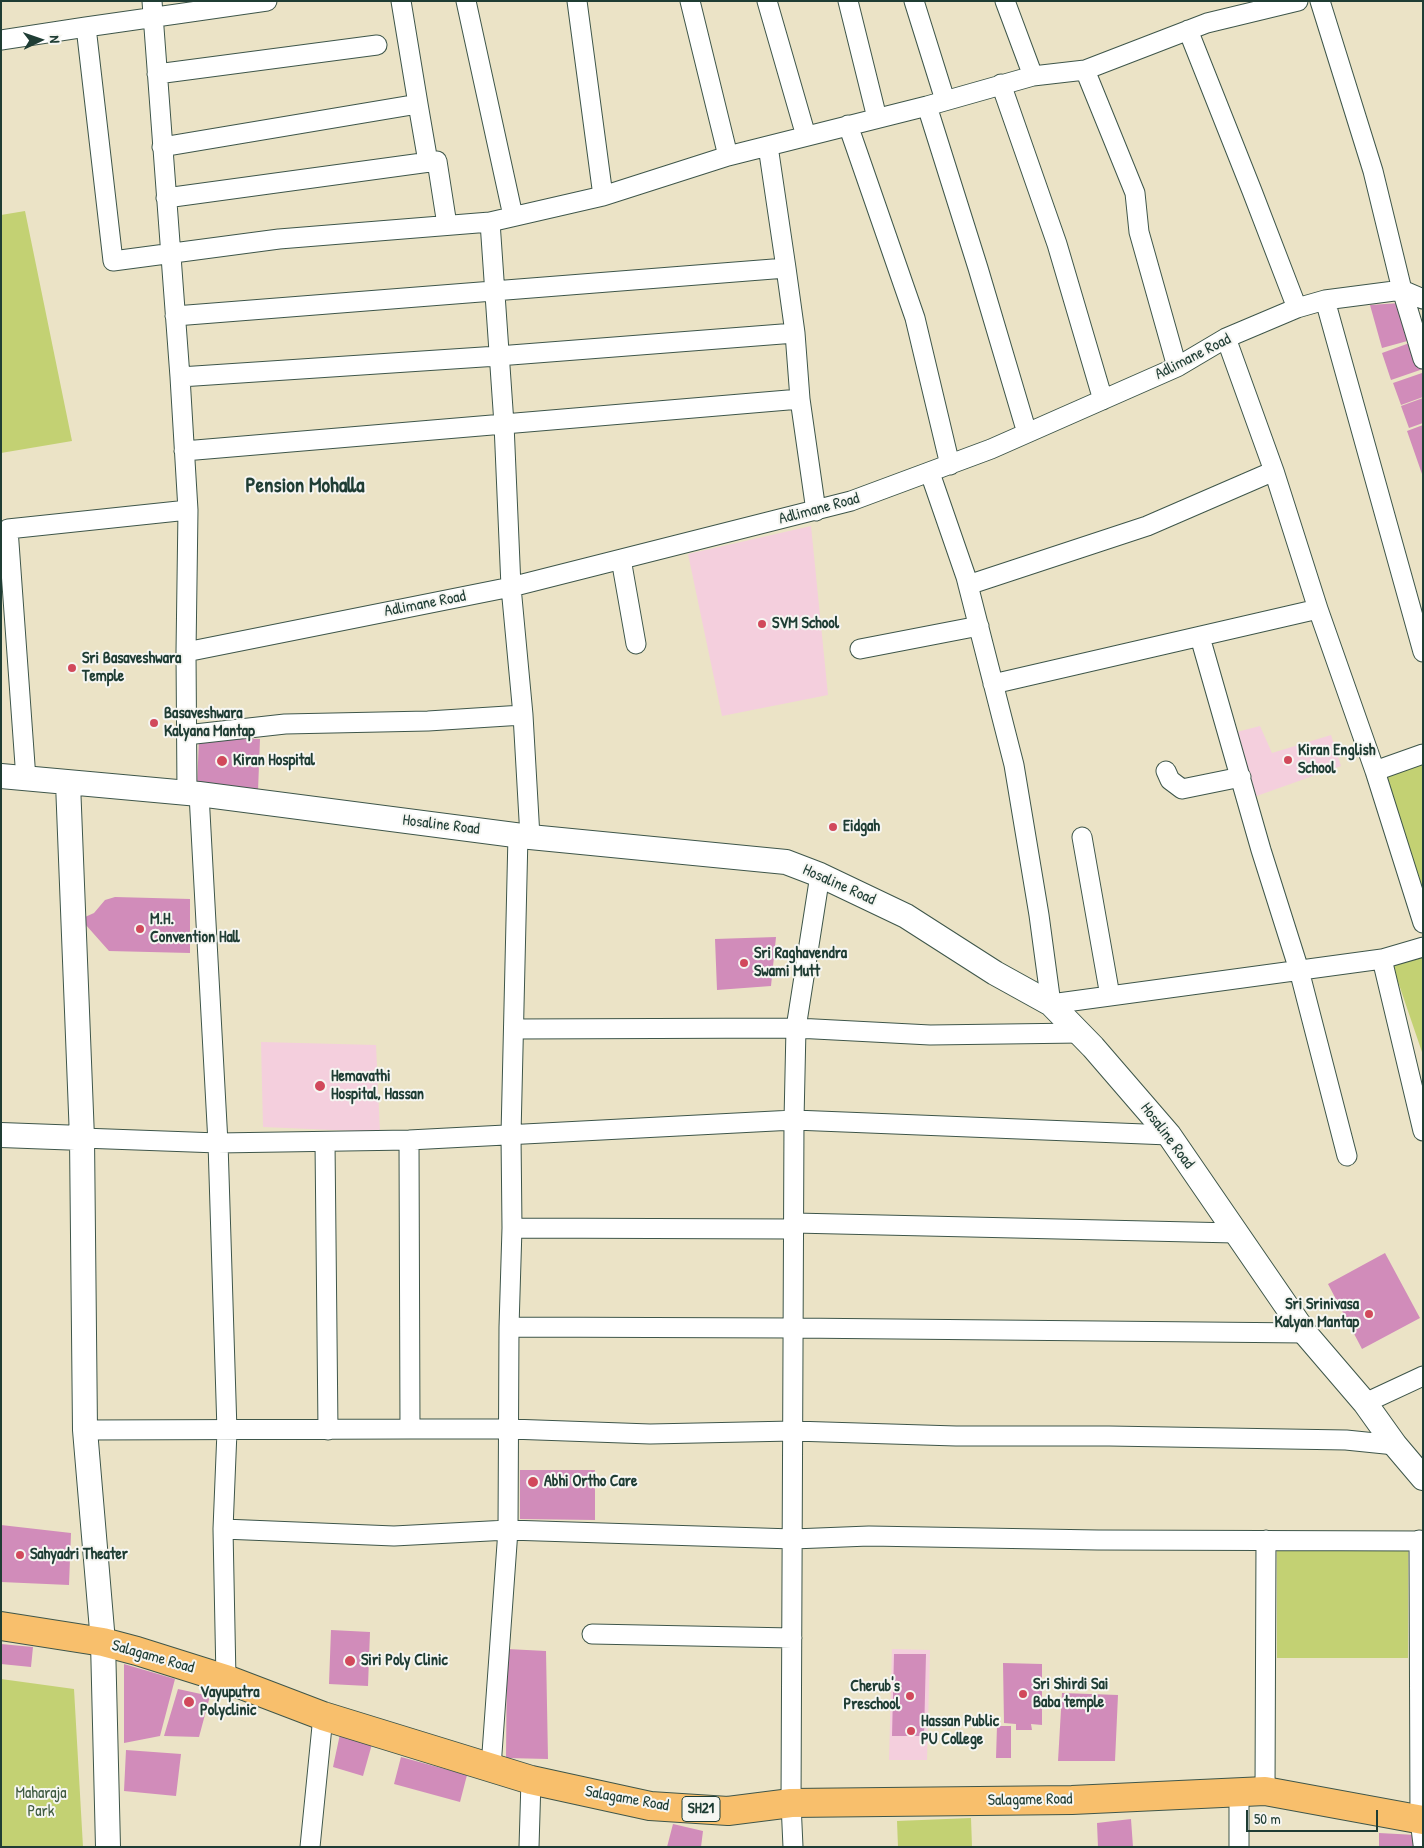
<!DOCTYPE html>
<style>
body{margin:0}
#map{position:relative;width:1424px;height:1848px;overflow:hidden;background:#ebe3c6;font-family:"Patrick Hand",sans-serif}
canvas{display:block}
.frame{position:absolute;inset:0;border:2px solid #1f3d34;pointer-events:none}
.north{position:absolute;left:15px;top:15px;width:50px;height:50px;-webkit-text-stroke:4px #f6f6f2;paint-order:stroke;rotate:87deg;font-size:14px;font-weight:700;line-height:20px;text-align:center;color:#1f3d34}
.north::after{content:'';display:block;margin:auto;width:18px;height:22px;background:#1f3d34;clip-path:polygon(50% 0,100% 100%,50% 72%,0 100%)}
.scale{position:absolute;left:1246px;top:1810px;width:132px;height:22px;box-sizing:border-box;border:2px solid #1f3d34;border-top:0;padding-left:6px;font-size:15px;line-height:18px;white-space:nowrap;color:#1f3d34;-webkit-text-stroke:4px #f6f6f2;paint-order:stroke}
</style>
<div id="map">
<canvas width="1424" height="1848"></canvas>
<div class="frame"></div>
<div class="north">N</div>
<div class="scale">50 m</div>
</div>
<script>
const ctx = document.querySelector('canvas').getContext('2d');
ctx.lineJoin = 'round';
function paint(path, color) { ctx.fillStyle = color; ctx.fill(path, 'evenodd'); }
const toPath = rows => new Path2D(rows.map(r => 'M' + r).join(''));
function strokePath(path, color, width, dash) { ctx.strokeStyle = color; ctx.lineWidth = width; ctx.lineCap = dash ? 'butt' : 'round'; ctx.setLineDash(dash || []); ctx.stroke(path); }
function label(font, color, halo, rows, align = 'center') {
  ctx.font = font + ' "Patrick Hand",sans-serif'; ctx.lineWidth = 4; ctx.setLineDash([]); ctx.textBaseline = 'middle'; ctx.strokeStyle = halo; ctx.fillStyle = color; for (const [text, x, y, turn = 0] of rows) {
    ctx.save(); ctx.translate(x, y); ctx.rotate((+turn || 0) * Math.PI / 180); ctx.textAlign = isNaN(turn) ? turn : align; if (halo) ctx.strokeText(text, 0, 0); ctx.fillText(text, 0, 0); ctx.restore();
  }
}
paint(toPath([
 [811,526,828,695,722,716,688,554],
 [1260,726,1272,753,1331,735,1341,766,1251,798,1229,734],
 [261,1042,376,1045,380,1132,263,1127],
 [892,1649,930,1650,927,1760,889,1760]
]), '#f4cfdd');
paint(toPath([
 [25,211,72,441,1,453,1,215],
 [1423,756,1423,898,1383,776],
 [1423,944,1423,1055,1392,964],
 [1277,1551,1408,1551,1408,1658,1277,1658],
 [1,1679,74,1689,83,1847,1,1847],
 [971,1818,972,1847,898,1847,897,1821]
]), '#c3d173');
paint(toPath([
 [1400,303,1411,340,1382,348,1370,305],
 [1415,341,1423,369,1391,380,1382,353],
 [1422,373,1423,397,1401,405,1393,383],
 [1423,398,1423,423,1409,428,1401,406],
 [1423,425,1423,474,1422,474,1407,431],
 [199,737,260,739,258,791,197,788],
 [115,897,190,899,190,953,109,951,85,924,85,917,94,913,105,900],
 [776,937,771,986,717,990,715,939],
 [1385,1253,1420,1318,1362,1349,1328,1284],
 [520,1470,595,1470,595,1520,520,1519],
 [1,1525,71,1533,69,1585,1,1582],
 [331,1630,370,1632,368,1686,329,1684],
 [1,1644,33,1647,31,1667,1,1664],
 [507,1649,546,1651,548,1759,506,1758],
 [894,1654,926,1654,924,1736,892,1736],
 [1003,1663,1042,1664,1042,1725,1031,1724,1032,1730,1016,1730,1016,1724,1004,1723],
 [124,1664,175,1679,160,1736,124,1743],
 [178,1689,210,1696,199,1737,164,1736],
 [1062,1693,1118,1695,1115,1761,1058,1761],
 [997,1726,1011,1726,1011,1758,996,1758],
 [340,1734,372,1744,363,1776,333,1767],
 [126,1750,181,1754,176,1796,124,1791],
 [401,1757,467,1775,460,1802,394,1784],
 [1131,1819,1133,1847,1098,1847,1097,1823],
 [673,1824,703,1831,701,1847,667,1847],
 [1379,1833,1416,1835,1415,1847,1379,1847]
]), '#d18cba');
const minor = toPath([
 [152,1,180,377,188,510,186,652,187,794],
 [401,1,418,104],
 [466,1,513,216],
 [577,1,603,196],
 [690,1,728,156],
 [767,1,806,136],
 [848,1,877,118],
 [914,1,945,100],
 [1005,1,1033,76],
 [1320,1,1373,171,1402,290,1423,359],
 [86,27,267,1],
 [1188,30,1252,191,1297,308],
 [1,40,86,27,113,261,279,239,490,222,603,196,728,156,927,106,1033,76,1085,70,1207,23,1298,1],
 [1085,70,1135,193,1139,232,1177,367],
 [157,74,377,45],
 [1001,84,1057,244,1103,400],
 [927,106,978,268,1027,433],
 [848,125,915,318,950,465],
 [768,146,786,268,795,333,800,399,816,511],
 [162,147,418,104,428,162],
 [166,198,437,161,447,225],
 [1325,300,1423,652],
 [175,316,786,268],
 [180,377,498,356,795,333],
 [184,451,800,399],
 [930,473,966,577,1014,765,1039,915,1051,1004,1382,959],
 [621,559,636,644],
 [968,585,1147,526,1274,471],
 [1318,609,1375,771],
 [1200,637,1261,850,1299,970,1347,1156],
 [860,649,979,626],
 [186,652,511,587,851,501,991,449,1177,367,1226,338,1297,308,1325,300,1402,290,1423,299],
 [993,684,1318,609,1274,471,1226,338],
 [523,715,530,837],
 [186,735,285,724,428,721,523,715,511,587,504,424,490,222],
 [1423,754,1375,771,1423,923],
 [1166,771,1170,780,1182,789,1241,777],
 [26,779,8,529,188,510],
 [199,794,218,1143,227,1431,223,1529,226,1679],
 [1082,837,1110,996],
 [1423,947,1382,959,1423,1131],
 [515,1029,796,1028,930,1035,1080,1033],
 [82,1138,218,1143,409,1140,794,1120,1169,1135],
 [325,1142,328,1430],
 [794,1223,1235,1233],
 [512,1228,794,1229],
 [509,1327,794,1328,1305,1333],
 [1365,1403,1423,1376],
 [410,1429,510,1429,650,1434,793,1431,956,1436,1109,1436,1346,1440,1395,1445],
 [85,1430,410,1429,409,1140],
 [223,1529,394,1536,508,1530,793,1539,869,1536,1098,1540,1423,1541],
 [1419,1540,1420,1820,1423,1844],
 [592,1634,792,1638],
 [491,1767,508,1530,509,1327,512,1228,511,1135,518,835],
 [1265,1791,1266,1540],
 [1239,1793,1239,1847],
 [310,1847,323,1716],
 [529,1847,531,1780],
 [793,1847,791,1803,794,1120,796,1028,820,875]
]);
const tertiary = toPath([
 [1,776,199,794,530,837,786,862,820,875,906,916,995,973,1051,1004,1093,1047,1169,1135,1305,1333,1365,1403,1395,1445,1423,1478],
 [68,783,82,1138,85,1430,103,1642,108,1847],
 [1,1135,82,1138]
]);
const primary = toPath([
 [1,1626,103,1642,137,1651,226,1679,323,1716,531,1780,650,1806,728,1811,791,1803,1072,1800,1265,1791,1423,1820]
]);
strokePath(minor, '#3e564a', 21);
strokePath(tertiary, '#3e564a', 26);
strokePath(primary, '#3e564a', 30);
strokePath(minor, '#fff', 19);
strokePath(tertiary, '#fff', 24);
strokePath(primary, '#f8bf6c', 28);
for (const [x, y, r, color] of [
 [762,624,5,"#d1495b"],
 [72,668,5,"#d1495b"],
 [154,723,5,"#d1495b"],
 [1288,760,5,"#d1495b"],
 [222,761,6,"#d1495b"],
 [833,827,5,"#d1495b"],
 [140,929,5,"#d1495b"],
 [744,963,5,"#d1495b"],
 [320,1086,6,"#d1495b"],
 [1369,1314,5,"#d1495b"],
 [533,1482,6,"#d1495b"],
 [20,1555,5,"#d1495b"],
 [350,1661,6,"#d1495b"],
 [1023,1694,5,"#d1495b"],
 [910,1696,5,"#d1495b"],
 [189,1702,6,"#d1495b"],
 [911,1731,5,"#d1495b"]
]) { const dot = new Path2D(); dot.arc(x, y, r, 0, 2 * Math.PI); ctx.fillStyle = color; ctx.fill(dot); strokePath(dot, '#f6f6f2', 2); }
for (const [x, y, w] of [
 [701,1809,38]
]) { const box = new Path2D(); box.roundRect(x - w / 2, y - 12.5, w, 25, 4); ctx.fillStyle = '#f6f6f2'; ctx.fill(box); strokePath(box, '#1f3d34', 1); }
label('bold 15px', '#1f3d34', null, [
 ["SH21",701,1809]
]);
label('16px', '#1f3d34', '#f6f6f2', [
 ["Adlimane Road",1193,357,-27],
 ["Adlimane Road",819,509,-15],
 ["Adlimane Road",425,604,-11],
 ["Hosaline Road",441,825,7],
 ["Hosaline Road",839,885,24],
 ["Hosaline Road",1167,1136,53],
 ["Salagame Road",153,1657,16],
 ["Salagame Road",627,1799,10],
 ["Salagame Road",1030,1800,-1]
]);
label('bold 16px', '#1f3d34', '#f6f6f2', [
 ["SVM School",772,624],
 ["Sri Basaveshwara",82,659],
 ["Temple",82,677],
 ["Basaveshwara",164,714],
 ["Kalyana Mantap",164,732],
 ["Kiran English",1298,751],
 ["School",1298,769],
 ["Kiran Hospital",233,761],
 ["Eidgah",843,827],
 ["M.H.",150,920],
 ["Convention Hall",150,938],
 ["Sri Raghavendra",754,954],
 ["Swami Mutt",754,972],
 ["Hemavathi",331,1077],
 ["Hospital, Hassan",331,1095],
 ["Sri Srinivasa",1359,1305,"right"],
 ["Kalyan Mantap",1359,1323,"right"],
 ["Abhi Ortho Care",544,1482],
 ["Sahyadri Theater",30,1555],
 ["Siri Poly Clinic",361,1661],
 ["Sri Shirdi Sai",1033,1685],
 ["Baba temple",1033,1703],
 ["Cherub's",900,1687,"right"],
 ["Preschool",900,1705,"right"],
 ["Vayuputra",200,1693],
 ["Polyclinic",200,1711],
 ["Hassan Public",921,1722],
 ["PU College",921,1740]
], 'left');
label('16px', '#405b41', '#f6f6f2', [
 ["Maharaja",41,1794],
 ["Park",41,1812]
]);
label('bold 21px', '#1f3d34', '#f6f6f2', [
 ["Pension Mohalla",305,486]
]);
</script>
